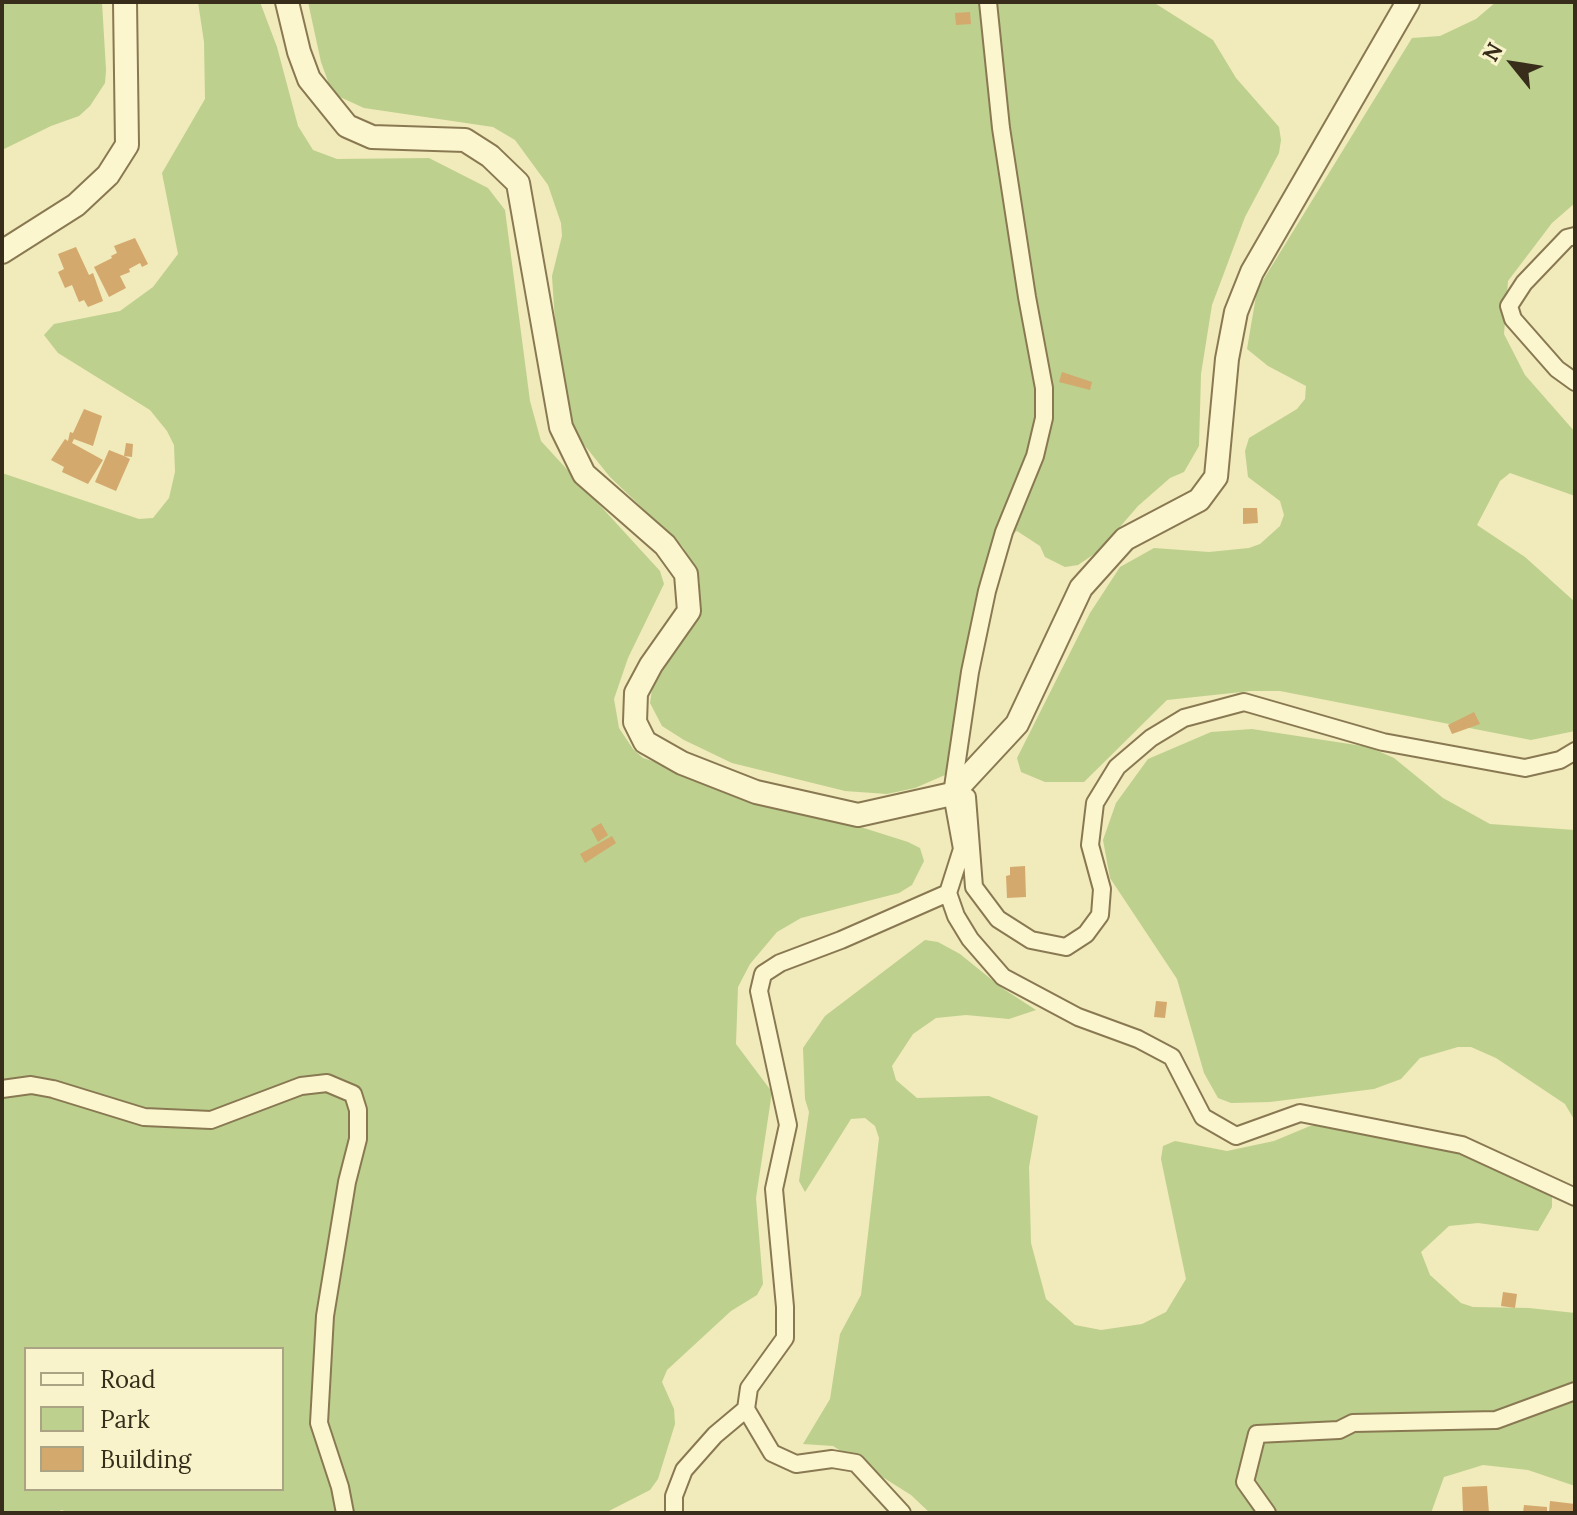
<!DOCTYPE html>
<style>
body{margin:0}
#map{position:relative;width:1577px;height:1515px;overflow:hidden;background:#f1eaba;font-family:Lora,serif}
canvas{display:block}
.frame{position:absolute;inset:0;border:4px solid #372d1a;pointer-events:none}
.legend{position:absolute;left:24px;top:1347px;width:260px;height:144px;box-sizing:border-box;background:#f8f3ca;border:2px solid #aba484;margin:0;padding:10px 14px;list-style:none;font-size:24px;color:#372d1a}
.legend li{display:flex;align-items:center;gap:16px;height:40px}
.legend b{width:40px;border:2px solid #aba484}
.north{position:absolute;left:1473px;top:24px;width:80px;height:80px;-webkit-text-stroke:6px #f8f3ca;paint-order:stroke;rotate:300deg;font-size:22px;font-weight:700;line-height:32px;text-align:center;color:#372d1a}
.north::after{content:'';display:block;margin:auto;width:28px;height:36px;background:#372d1a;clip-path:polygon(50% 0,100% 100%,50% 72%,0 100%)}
</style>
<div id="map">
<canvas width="1577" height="1515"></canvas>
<div class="frame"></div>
<ul class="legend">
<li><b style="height:10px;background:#fcf6ce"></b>Road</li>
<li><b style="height:22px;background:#bdd08e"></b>Park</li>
<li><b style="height:22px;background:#d3a96d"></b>Building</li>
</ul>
<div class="north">N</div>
</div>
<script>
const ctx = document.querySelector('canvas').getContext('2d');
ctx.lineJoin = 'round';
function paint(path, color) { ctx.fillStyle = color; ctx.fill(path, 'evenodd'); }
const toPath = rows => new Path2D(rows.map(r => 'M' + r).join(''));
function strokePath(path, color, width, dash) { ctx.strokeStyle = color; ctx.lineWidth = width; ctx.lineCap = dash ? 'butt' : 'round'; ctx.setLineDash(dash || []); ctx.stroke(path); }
paint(toPath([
 [2,2,102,2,106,70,105,83,90,106,79,116,51,126,2,150],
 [198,2,260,2,277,47,298,126,313,150,337,159,429,158,488,188,505,210,530,401,541,441,660,571,664,584,628,658,614,699,619,728,633,749,643,758,908,842,920,848,924,861,912,885,899,893,801,918,777,932,750,964,738,987,736,1044,772,1092,756,1198,763,1284,757,1295,731,1311,667,1370,662,1382,674,1409,675,1424,658,1479,650,1490,605,1513,68,1513,62,1510,54,1513,2,1513,2,473,139,519,153,518,169,498,175,472,174,445,167,431,150,410,58,353,44,335,54,324,120,311,153,287,178,254,162,173,205,99,204,42],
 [26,1349,282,1349,282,1489,26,1489],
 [308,2,1153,2,1213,40,1236,78,1279,127,1281,140,1279,153,1245,217,1212,305,1201,374,1199,446,1184,472,1170,478,1138,506,1100,550,1078,565,1065,567,1045,557,1040,546,1017,531,1004,539,952,772,915,788,887,794,845,791,732,763,684,740,662,726,650,703,654,675,688,620,699,597,700,583,696,570,683,547,610,477,581,441,568,417,557,352,552,276,562,236,561,223,548,185,515,140,493,127,364,108,340,97,330,87,321,62],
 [1496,2,1575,2,1575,203,1552,223,1508,281,1504,334,1525,375,1575,432,1575,496,1510,473,1500,481,1477,525,1525,557,1575,602,1575,731,1531,740,1280,691,1251,691,1167,700,1084,782,1045,782,1021,772,1017,758,1090,613,1120,567,1154,548,1209,552,1249,548,1260,544,1280,526,1284,515,1280,501,1248,477,1245,451,1249,438,1297,409,1305,399,1306,386,1268,366,1247,349,1257,290,1412,38,1440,36,1476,19],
 [1252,729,1369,747,1394,758,1443,798,1490,824,1575,830,1575,1121,1565,1104,1496,1058,1471,1047,1458,1047,1420,1058,1401,1079,1374,1089,1270,1102,1231,1103,1218,1098,1204,1073,1177,979,1110,878,1103,840,1116,803,1148,759,1211,732],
 [925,940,938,942,960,954,1002,988,1036,1010,1009,1019,966,1015,936,1018,913,1034,892,1066,896,1080,917,1098,989,1096,1038,1116,1029,1167,1031,1243,1046,1299,1075,1325,1101,1330,1142,1324,1166,1312,1186,1279,1161,1159,1163,1146,1175,1141,1227,1151,1274,1141,1310,1126,1337,1122,1445,1143,1552,1194,1552,1207,1538,1231,1478,1223,1449,1226,1421,1252,1430,1275,1461,1303,1473,1307,1529,1308,1575,1313,1575,1486,1528,1470,1483,1465,1444,1477,1431,1513,930,1513,911,1495,833,1446,803,1444,830,1399,840,1334,861,1295,879,1138,875,1126,865,1118,851,1119,805,1192,799,1181,809,1112,805,1099,803,1048,825,1016]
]), '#bdd08e');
paint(toPath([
 [970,12,971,24,956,25,955,13],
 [135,238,148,264,142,267,140,263,129,269,130,272,120,276,126,288,109,297,94,267,112,258,111,256,117,253,114,246],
 [76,247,89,275,93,273,103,301,88,307,84,300,79,302,72,285,65,288,58,272,64,269,58,254],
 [1062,372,1092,382,1090,390,1059,382],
 [84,409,102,416,93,446,74,439,72,443,103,460,88,484,62,472,64,467,51,460,65,439,68,441,70,432,73,433],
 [126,443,133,444,132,457,124,456,130,459,116,491,95,482,109,450,124,456],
 [1243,508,1257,508,1258,523,1243,524],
 [1474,712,1480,724,1452,734,1448,725],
 [601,823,608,835,598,842,591,829],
 [612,836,616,843,585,863,580,854],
 [1025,866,1026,897,1007,898,1006,876,1010,875,1010,867],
 [1156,1001,1167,1002,1165,1018,1154,1017],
 [1503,1292,1517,1294,1515,1308,1501,1306],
 [1487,1486,1489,1513,1463,1513,1462,1487],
 [1550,1501,1575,1504,1575,1513,1549,1513],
 [1524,1505,1547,1507,1547,1513,1523,1513]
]), '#d3a96d');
const minor = toPath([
 [988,2,1001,128,1027,297,1044,388,1044,418,1035,456,1004,532,987,591,970,672,952,794,962,849,948,893,956,916,970,939,1003,977,1078,1017,1138,1039,1172,1057,1203,1117,1236,1136,1300,1113,1462,1145,1575,1197],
 [1575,236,1567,238,1524,283,1509,306,1513,319,1557,369,1575,382],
 [952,794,967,797,974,887,998,919,1031,940,1066,947,1086,934,1100,915,1102,889,1090,845,1095,803,1117,767,1151,738,1184,718,1244,702,1383,742,1525,768,1560,760,1575,751],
 [2,1089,31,1085,53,1089,144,1117,211,1120,301,1086,327,1083,353,1094,358,1110,358,1139,347,1182,325,1316,319,1423,340,1487,345,1513],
 [674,1513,674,1496,684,1470,715,1435,746,1409],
 [902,1513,856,1463,832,1459,796,1464,772,1453,746,1409,749,1388,785,1338,785,1307,774,1189,788,1125,759,991,763,974,780,963,841,940,948,893],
 [1267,1513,1245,1482,1257,1434,1339,1430,1353,1423,1496,1420,1575,1391]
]);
const tertiary = toPath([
 [287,2,299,52,309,79,347,126,372,137,465,140,490,156,518,183,561,427,584,474,665,545,686,574,689,611,651,665,636,693,635,722,645,742,682,763,756,792,858,815,952,794,1017,724,1081,588,1125,539,1199,500,1216,477,1227,359,1236,312,1252,272,1408,2],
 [2,252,76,205,108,175,127,145,125,2]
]);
strokePath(minor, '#897953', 20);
strokePath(tertiary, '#897953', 26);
strokePath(minor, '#fcf6ce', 16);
strokePath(tertiary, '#fcf6ce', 22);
</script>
